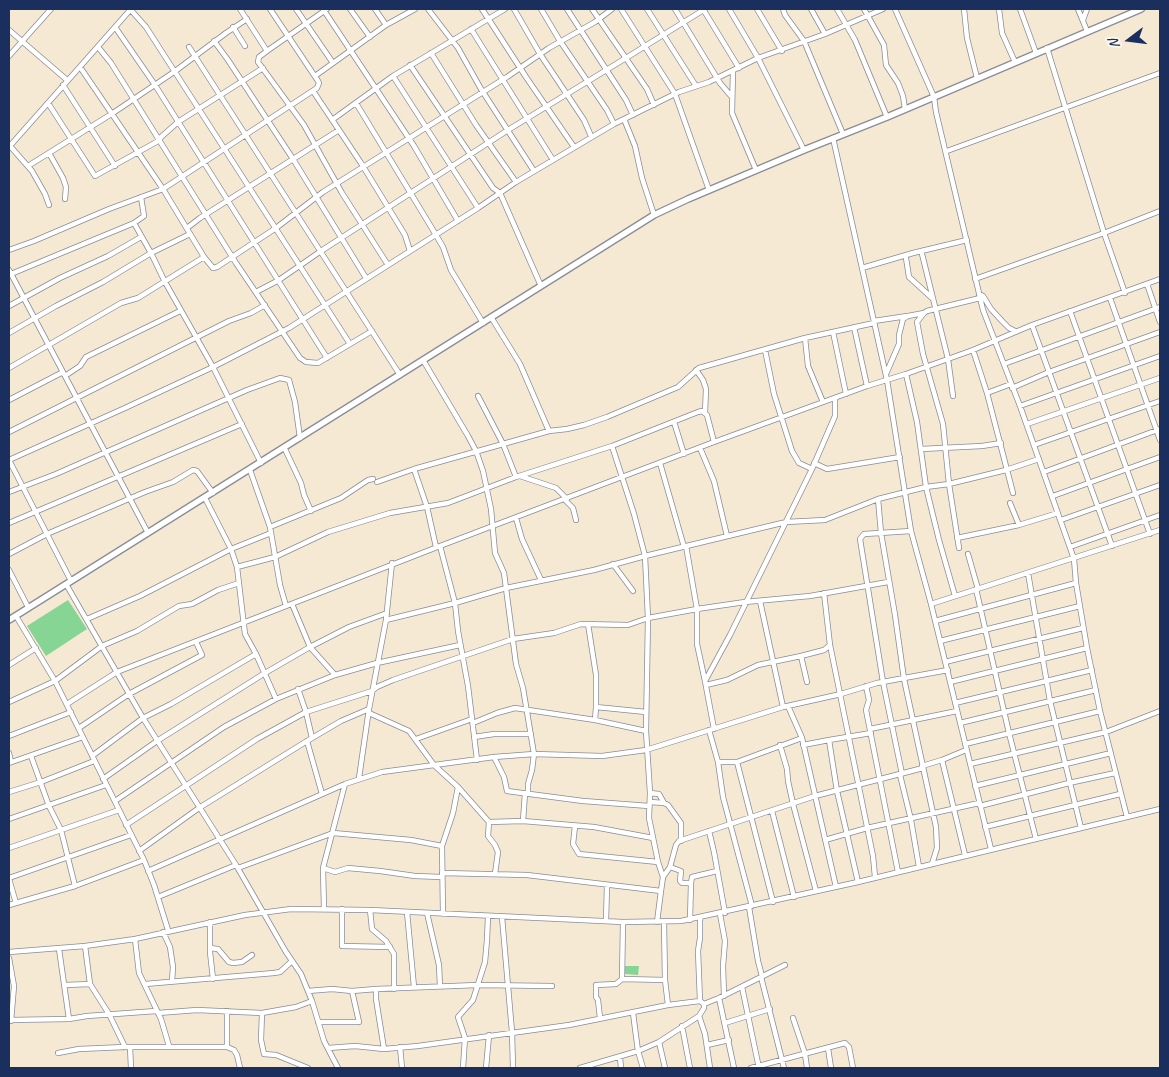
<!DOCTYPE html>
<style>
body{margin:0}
#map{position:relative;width:1169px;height:1077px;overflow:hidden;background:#f6e9d3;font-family:Caveat,sans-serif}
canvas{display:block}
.frame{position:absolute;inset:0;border:10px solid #1b2f5e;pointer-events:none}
.north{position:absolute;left:1104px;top:15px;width:50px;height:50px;-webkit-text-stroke:4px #fbf7ec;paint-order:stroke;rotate:255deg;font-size:14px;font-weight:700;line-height:20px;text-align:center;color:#1b2f5e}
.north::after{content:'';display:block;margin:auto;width:18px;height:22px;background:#1b2f5e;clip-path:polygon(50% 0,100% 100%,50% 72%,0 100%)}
</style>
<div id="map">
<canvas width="1169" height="1077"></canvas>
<div class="frame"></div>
<div class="north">N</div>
</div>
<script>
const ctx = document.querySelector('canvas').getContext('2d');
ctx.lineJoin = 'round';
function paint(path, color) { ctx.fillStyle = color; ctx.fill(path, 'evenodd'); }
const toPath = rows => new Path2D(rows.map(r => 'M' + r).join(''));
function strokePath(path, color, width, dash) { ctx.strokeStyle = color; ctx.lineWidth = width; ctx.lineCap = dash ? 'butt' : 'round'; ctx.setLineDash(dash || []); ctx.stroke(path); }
paint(toPath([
 [68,600,87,629,46,656,27,626],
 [625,966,639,966,638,975,625,974]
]), '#86d595');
const minor = toPath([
 [130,9,146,27,350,344],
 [240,9,267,51,259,57,258,62,304,125,342,193,388,265],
 [296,9,333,63],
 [323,9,414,146,458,221],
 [350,9,370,37],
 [375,9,386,25],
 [428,9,458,48,481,89,534,171],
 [482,9,526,77,574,147],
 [514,9,540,54,584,120,591,136],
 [541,9,560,41,607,110,614,124],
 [567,9,626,100,633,115],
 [592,9,647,89,654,105],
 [621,9,675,94,709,190],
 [647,9,696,86],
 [675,9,720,83,731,96],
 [703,9,739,68],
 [729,9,758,58,804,150],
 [757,9,782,51],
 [783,9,785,15,804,41,843,134],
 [811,9,825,34],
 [837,9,855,40,887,117],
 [864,9,884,45,886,65,898,83,903,96,905,109],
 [895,9,934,97,936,112,983,310,1020,406,1074,559,1076,583,1087,648,1100,711,1127,817],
 [964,9,967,38,977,78],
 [999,9,1002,33,1015,62],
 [1020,9,1036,53],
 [1078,9,1087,31],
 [1083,20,1087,9],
 [115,27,155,85,327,358],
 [233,27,245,46],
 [471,29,553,160],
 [9,30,67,80],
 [214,41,228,60,293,159,366,278],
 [98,47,111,63,236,263,300,358,306,362,318,363,372,331],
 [189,47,400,375],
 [1047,48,1104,233,1125,293],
 [267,51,327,9],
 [431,53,476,125,516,182],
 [9,56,51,9],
 [410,65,493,188,500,193,541,286],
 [733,71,732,113,756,170],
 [315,76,386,25,415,9],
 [393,76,478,208],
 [63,85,115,166],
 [313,91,361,163,405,235,410,251],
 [48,103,95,176,160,140,160,138,178,122,263,68],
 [356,103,436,235,443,247,451,270,483,323],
 [624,119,635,146,642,178,654,215],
 [332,120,393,76,505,9],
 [833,138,887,380,911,531,931,604,991,849],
 [10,146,32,171,45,194,49,205],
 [9,147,131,9],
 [947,151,1160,73],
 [49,153,63,178,66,187,65,199],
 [28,166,113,113,174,72,226,33,247,19],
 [134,223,151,253,165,282,213,367,261,463],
 [187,228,200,218,339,130],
 [9,250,34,241,109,209,163,189,317,88,319,83,318,81,270,9],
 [922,254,948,359,953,396],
 [204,257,213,268,217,267,276,228,323,192,507,77,549,48,595,22,612,9],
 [906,258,909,277,932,298],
 [862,268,913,253,967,240],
 [9,270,148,533],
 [11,274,134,223,144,216,141,197],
 [975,279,1104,233,1160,211],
 [1147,284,1160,322],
 [256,292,279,280,321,251,508,130,626,58,705,9],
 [979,294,983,296,991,309,1002,321,1009,328,1015,331],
 [1110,298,1160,440],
 [9,306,60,278,108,256,141,237],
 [1070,311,1150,534],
 [491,317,520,364,549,431],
 [874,321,907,316],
 [1032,325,1112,546],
 [854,327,867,386],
 [833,332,846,394],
 [9,333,56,306,103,282,151,253,190,234],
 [805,338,808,366,823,402],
 [765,350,774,394,792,451,799,463,812,469],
 [973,350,987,393,1013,493],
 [423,360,468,436,476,451,483,471,491,509,495,553,504,573,516,664,523,688,534,754,532,770,528,784,528,793],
 [1004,364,1160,307],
 [9,368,121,303,138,298,204,257,163,189,80,67],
 [696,370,703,380,706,389,705,413],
 [886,374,899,344,899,335,903,319,908,316,924,313],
 [906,374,917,422,926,487,939,540,955,596],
 [65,376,80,366,86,357,180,311],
 [1012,388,1049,372,1160,332],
 [987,393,1011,384],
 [478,396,503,444,549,431,567,429,584,425,607,417,678,387,699,368,805,338,874,323],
 [9,400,63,372],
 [1020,406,1160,356],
 [674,422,684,454],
 [1027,424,1160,378],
 [9,432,229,321,251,313,265,305],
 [1034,445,1160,401],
 [612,446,634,514,645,556,648,618,646,731,650,793,649,818,658,862,663,877],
 [284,447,301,483,304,495,311,511],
 [700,448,714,481,727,536],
 [921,449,982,446,1001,443],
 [9,460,125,408,213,367,289,328,478,208,516,182,614,124,679,92,709,82,758,58,825,34,883,9],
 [9,460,71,581],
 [660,463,684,547],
 [814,463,827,469,900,457],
 [414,469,427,507,436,547],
 [250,470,270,527,280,585,286,606],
 [1044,472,1160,429],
 [520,476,556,488,567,499],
 [377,482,414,469,503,444,516,477],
 [9,492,56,474,247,390,280,378,289,380,295,402,300,438],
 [1053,496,1160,457],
 [205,498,231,549,237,567,245,634,256,654,276,699],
 [878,499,881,533,895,615,904,679,936,827,937,848,932,864],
 [565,500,573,508,576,520],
 [1010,503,1019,525],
 [516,518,522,539,541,580],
 [1061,520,1160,485],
 [9,523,242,424],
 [270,527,341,498,368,480,373,479],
 [957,538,1019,525,1058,513],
 [686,546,697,609,697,644,705,681],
 [1070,547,1160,515],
 [959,548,949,484,943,424,923,354,917,322,924,313,927,311,980,298],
 [9,554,47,534,145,492,173,482,193,470,197,471,213,493],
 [968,554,978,589],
 [613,564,633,591],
 [237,567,275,557,328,532,390,513,448,503,516,477,612,446,698,412,702,411,707,415,714,442],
 [9,570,28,607],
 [1028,573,1050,701,1081,828],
 [66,584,143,718,236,865,286,952,301,974,312,1001,324,1041,338,1068],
 [976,589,1009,733,1036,839],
 [824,593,830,645,873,856,875,877],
 [760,601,783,707],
 [292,604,310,647,335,675],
 [931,604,1160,530],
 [16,616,55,681,144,860,154,885,168,930],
 [87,619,140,596,231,549,271,533],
 [386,620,455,603,440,546,714,442,867,386,906,374,973,350,1032,325,1160,279],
 [935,621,1076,583],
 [588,624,596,675,596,707],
 [940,641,1080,606],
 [801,656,824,650,830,645],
 [945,662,1083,628],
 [9,665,36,648],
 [950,682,1087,648],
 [706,685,727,680,758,665,801,656,807,682],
 [866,686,869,700,866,710,898,872],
 [298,689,306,712,312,738],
 [9,702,55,681,102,646,137,631,179,606,192,604,218,590,239,583],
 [955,703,1092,670],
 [67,704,117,672,440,546],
 [788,706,802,738,836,887],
 [369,713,409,731,434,765,458,787,489,822,488,836,495,845,498,852,495,874],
 [595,720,596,707,646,712],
 [473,723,497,713,515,708,595,720,646,731],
 [960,723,1096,690],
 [79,728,129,694,202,655,196,642],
 [714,729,705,681,730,635,812,469,835,416,835,398],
 [870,729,957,711],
 [709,730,718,762,723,797,752,906],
 [9,736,71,712],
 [474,737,494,734,531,734],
 [416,739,472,719],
 [307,741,322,794],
 [965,744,1100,711],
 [780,745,787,769,788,781,793,804,816,891],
 [803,745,829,740],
 [9,753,11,762],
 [31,756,49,806,61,830,75,886],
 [92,756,143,718,171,704,256,654],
 [494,757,504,777,507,791,583,801,649,806],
 [477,760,468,686,458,631,455,603,506,588,594,570,645,556,786,522,825,520,878,499,926,487,949,484,1006,470,1039,459],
 [942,760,965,855],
 [718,762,737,762,802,738],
 [737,762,773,902],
 [9,763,83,737],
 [970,764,1106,732,1160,711],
 [922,766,942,760,966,750],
 [902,774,883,682,860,539,864,534,911,531],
 [900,775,911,820,919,867],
 [359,778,369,709,386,620,392,563],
 [103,779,157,741,265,673,310,647,349,627,387,613],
 [975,786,1111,753],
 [9,792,41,782,94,761],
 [650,793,659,794,664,803],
 [115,801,224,727,276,699,335,675,377,663,460,645],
 [650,802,664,803,668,805,681,823,681,841],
 [980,806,1069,783,1115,773],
 [772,811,794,897],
 [9,819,106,785],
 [523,821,525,793],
 [489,822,523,821,594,827,653,838],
 [126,825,257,739,306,712,372,691,377,687,393,680,513,639,554,633,581,624,628,625,648,618,697,609,745,602,810,596,888,582],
 [575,826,573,844,579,854,658,862],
 [985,827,1120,794],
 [709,831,714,852,725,913],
 [825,840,867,828,979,803],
 [9,848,119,810],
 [139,851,199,808,307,741,341,721,369,709],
 [670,867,681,871,680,881,682,883,691,883],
 [238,868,333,833,411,840,442,846],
 [323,868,335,872,348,868,380,871,415,876,442,877],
 [148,871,345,784,382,772,494,757,534,754,602,756,646,750,783,707,841,694,877,683,948,670],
 [442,873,527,875,661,891,663,877,670,867,676,845,679,841,815,796,923,768],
 [9,878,131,835],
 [9,879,16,903],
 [858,882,837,791,829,740,871,733],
 [158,897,236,865],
 [9,905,75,886,144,860],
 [749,907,758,961,762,976],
 [324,909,323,868,345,784],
 [342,909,342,946,390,947],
 [370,910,372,929,386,941,394,954,394,989],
 [407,912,414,987],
 [427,913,439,965,440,986],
 [443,914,442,846,453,813,458,787],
 [720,914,725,941,723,966,724,996],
 [502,917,512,1032,513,1068],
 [700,918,700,938,698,951,700,1001],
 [690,920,691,883,692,877,717,871],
 [606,921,607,885],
 [210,922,210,952,213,979],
 [657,922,661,891],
 [664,923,665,980,668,1005],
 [163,932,170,947,173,967,172,981],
 [135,939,139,973,161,1019,169,1046],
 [85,946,90,984],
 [210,948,218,949,229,962,233,963,242,962,252,955],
 [59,949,69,1019],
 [9,952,85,946,135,939,245,915,291,909,370,910,623,922,681,921,858,882,1160,809],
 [9,958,14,986,11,1021],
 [761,977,784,1068],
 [622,979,623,922],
 [145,984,274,973,280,972,292,961],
 [65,985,90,984,109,1014,125,1047],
 [742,987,759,1068],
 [376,989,376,999,384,1049],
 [308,991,332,989,352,991,376,989,478,985,552,986],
 [719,998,734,1068],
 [227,1011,227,1047],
 [158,1013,197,1010,262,1013,296,1007,312,1001],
 [262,1013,261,1040,264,1054,276,1055,308,1068],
 [633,1013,638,1051,643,1068],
 [699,1016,705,1034,710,1068],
 [600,1018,598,1000,596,997,596,985,616,984,622,979,665,980],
 [793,1018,805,1054,807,1068],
 [9,1020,69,1019,87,1016,156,1011],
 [318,1022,359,1022,352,991],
 [725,1023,770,1009],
 [682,1026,690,1068],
 [659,1042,665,1068],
 [707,1045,729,1040],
 [130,1047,131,1068],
 [400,1047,402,1068],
 [328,1048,355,1046,384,1049,418,1046,569,1025,668,1005,700,1001,704,1004,719,998,785,965],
 [828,1048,831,1068],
 [58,1053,79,1049,125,1047,227,1047,234,1050,237,1055,240,1068],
 [620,1057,621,1068],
 [463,1068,465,1038,458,1017,473,1000,485,962,487,940,488,916],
 [486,1068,489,1035],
 [580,1068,638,1051,659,1042,699,1016,704,1008,704,1004],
 [751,1068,845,1043,849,1047,853,1068]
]);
const major = toPath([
 [9,620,654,215,688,199,804,150,887,117,1141,9]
]);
strokePath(minor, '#888c98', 6);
strokePath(major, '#888c98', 8);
strokePath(minor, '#fff', 4.5);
strokePath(major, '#fff', 5.5);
</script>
